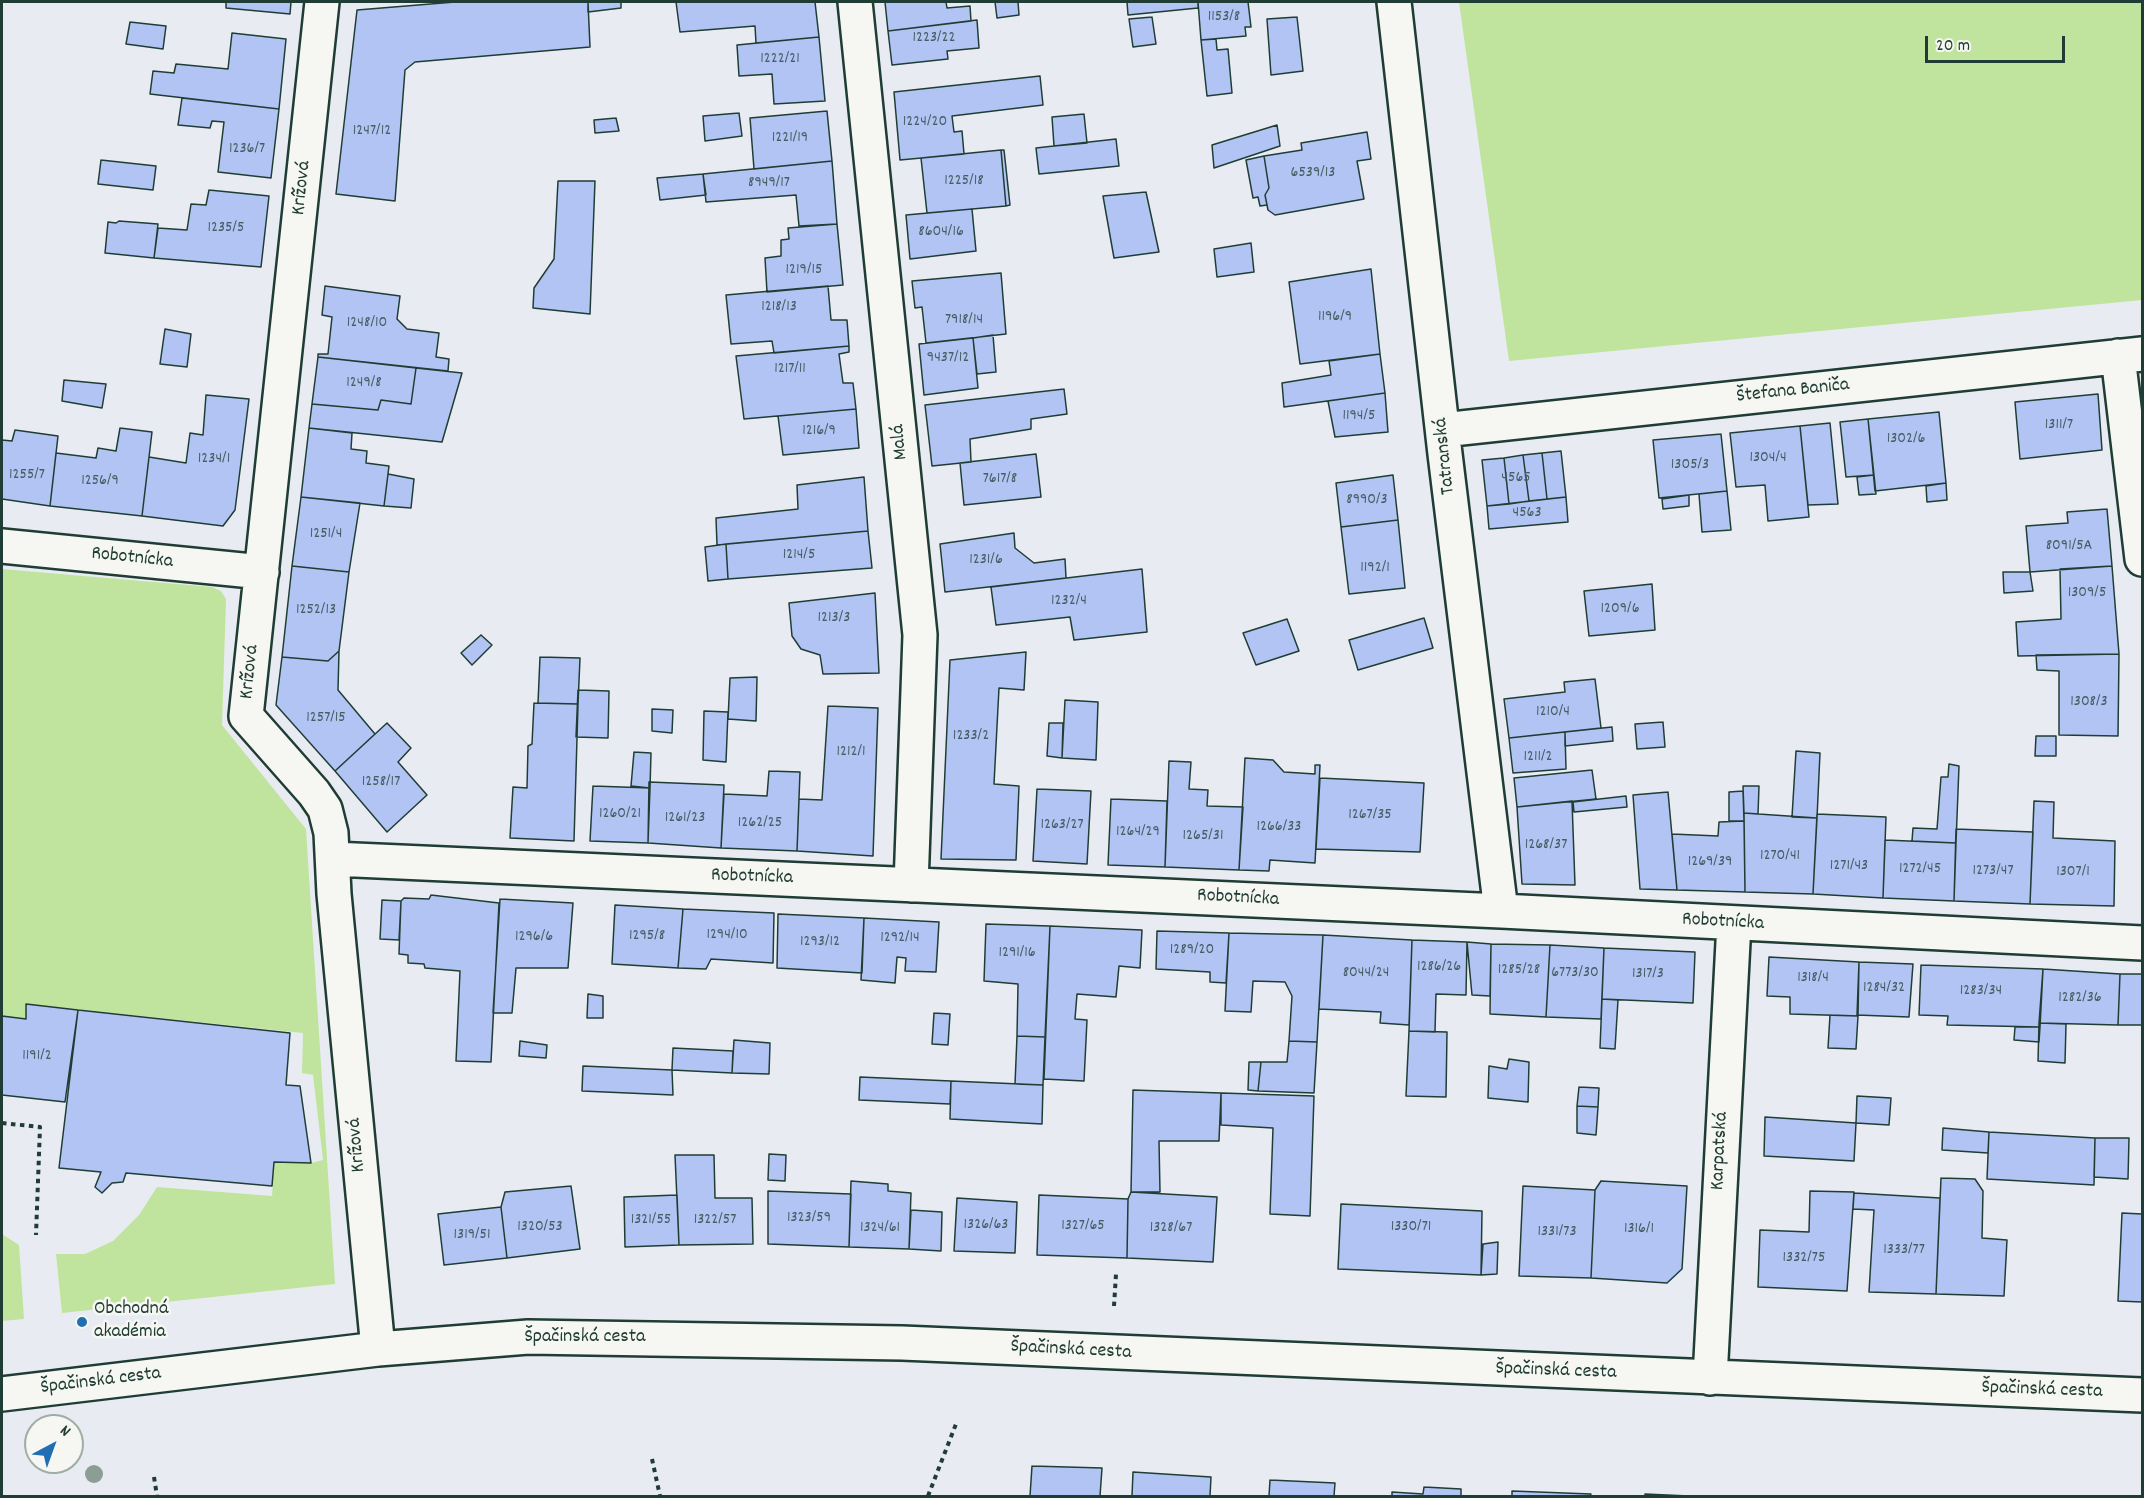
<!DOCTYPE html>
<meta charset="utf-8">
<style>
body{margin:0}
#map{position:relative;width:2144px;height:1498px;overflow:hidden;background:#e8ecf2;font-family:Dekko,sans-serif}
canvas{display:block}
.frame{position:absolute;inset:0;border:3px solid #1f3d34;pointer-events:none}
.north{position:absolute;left:24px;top:1414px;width:60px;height:60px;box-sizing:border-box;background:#f6f6f2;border:2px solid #a0aca6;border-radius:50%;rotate:41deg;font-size:16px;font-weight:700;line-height:24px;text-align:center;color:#1f3d34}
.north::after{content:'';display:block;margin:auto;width:21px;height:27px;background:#1f6fb2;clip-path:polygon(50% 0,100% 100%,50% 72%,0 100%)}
.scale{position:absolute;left:1925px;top:36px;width:140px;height:27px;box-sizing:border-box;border:3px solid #1f3d34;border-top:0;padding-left:8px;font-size:18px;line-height:21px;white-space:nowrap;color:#1f3d34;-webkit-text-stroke:4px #f6f6f2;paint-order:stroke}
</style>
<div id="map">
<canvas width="2144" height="1498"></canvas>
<div class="frame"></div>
<div class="north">N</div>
<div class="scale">20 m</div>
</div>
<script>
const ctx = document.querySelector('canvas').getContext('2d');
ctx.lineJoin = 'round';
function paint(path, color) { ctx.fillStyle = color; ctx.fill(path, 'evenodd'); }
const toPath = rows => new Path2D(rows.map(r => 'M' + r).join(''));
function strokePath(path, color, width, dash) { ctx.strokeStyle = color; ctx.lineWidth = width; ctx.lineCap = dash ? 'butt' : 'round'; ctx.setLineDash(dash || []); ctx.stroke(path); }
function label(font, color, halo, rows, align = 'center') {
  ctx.font = font + ' Dekko,sans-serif'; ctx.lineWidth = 5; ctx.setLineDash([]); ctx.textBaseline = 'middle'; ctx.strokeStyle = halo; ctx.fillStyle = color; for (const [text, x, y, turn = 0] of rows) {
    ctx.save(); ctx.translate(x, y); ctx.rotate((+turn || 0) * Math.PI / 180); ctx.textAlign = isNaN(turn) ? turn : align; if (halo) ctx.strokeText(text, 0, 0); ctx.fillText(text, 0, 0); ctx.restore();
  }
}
paint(toPath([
 [1459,2,2142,2,2142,300,1509,361],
 [2,569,212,587,221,591,226,599,222,725,306,829,335,1284,62,1313,56,1254,85,1254,113,1241,139,1215,157,1187,272,1196,274,1162,311,1163,323,1160,313,1075,302,1073,303,1033,27,1004,26,1019,2,1016],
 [2,1234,19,1245,24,1319,2,1321]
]), '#c0e49e');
const building = toPath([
 [226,2,291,2,290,14,226,8,226,2],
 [455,2,588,2,590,47,415,62,405,70,395,201,336,194,357,10,455,2],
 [588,2,621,2,621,8,588,12,588,2],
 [676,2,815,2,819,37,756,43,755,26,680,32,676,2],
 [885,2,946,2,947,8,970,6,971,21,888,31,885,2],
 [995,2,1018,2,1019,15,997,18,995,2],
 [1127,2,1198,2,1198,8,1128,15,1127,2],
 [1198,2,1248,2,1251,27,1245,27,1246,36,1201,40,1198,2],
 [1152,17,1156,44,1133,47,1129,19,1152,17],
 [1297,17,1303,71,1271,75,1267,19,1297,17],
 [977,20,979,48,947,51,948,59,892,65,888,31,977,20],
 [130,22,166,26,163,49,126,44,130,22],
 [232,33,286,39,279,109,150,94,153,71,174,73,176,64,228,69,232,33],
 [819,37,825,101,774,104,772,74,739,76,737,45,819,37],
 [1216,39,1217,50,1228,49,1232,93,1207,96,1201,40,1216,39],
 [1040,76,1043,105,952,116,954,132,962,131,964,154,900,160,894,92,1040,76],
 [182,98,279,109,271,178,218,172,224,122,212,121,210,128,178,125,182,98],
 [827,111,832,161,754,169,750,118,827,111],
 [739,113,742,136,705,141,703,116,739,113],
 [1084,114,1087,143,1054,146,1052,117,1084,114],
 [616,118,619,131,595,133,594,120,616,118],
 [1277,125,1280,146,1214,168,1212,145,1277,125],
 [1367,132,1371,159,1357,161,1364,199,1275,215,1268,210,1265,195,1269,188,1264,156,1302,150,1301,143,1367,132],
 [1116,139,1119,166,1039,174,1036,148,1116,139],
 [1001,150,1004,150,1010,205,1006,206,1001,150],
 [1001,150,1006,206,927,213,921,158,1001,150],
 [1264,156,1269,188,1265,195,1267,205,1260,206,1258,197,1253,198,1246,160,1264,156],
 [101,160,156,166,153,190,98,184,101,160],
 [832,161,837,224,799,226,796,195,706,202,703,174,832,161],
 [703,174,706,195,660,200,657,178,703,174],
 [558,181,595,181,590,314,533,308,534,288,554,259,558,181],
 [209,190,269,196,261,267,154,258,158,228,187,230,191,204,206,205,209,190],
 [1146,192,1159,252,1114,258,1103,196,1146,192],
 [972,209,976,251,910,259,906,215,972,209],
 [119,221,158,224,154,258,105,253,108,222,116,223,119,221],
 [837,224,843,285,767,292,765,258,781,256,781,240,789,239,788,228,837,224],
 [1251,243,1254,272,1217,277,1214,249,1251,243],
 [1371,269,1380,354,1300,364,1289,282,1371,269],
 [1001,273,1006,334,926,343,922,307,915,308,912,281,1001,273],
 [325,286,400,296,397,319,407,329,439,333,436,357,449,359,448,371,318,357,318,354,328,354,332,317,322,315,325,286],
 [828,286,831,320,847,320,849,346,774,353,772,341,731,344,726,295,828,286],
 [165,329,191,334,187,367,160,364,165,329],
 [993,335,996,372,977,374,973,338,993,335],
 [973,338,978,388,924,395,919,344,973,338],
 [849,346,849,352,839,354,843,383,853,383,856,409,744,419,736,356,849,346],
 [1380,354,1385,393,1284,407,1282,383,1331,375,1329,361,1380,354],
 [318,357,416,368,411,404,381,400,378,410,312,404,318,357],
 [416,368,462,373,442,442,309,428,312,404,378,410,381,400,411,404,416,368],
 [64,380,106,384,102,408,62,401,64,380],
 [1064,389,1067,414,1031,419,1031,429,970,439,971,462,932,466,925,405,1064,389],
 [1385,393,1388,432,1335,437,1328,401,1385,393],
 [2098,394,2102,450,2020,459,2015,402,2098,394],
 [206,395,249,399,235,510,223,526,142,516,149,457,186,463,190,433,203,435,206,395],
 [856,409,859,448,783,455,778,416,856,409],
 [1939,412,1946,483,1875,491,1868,419,1939,412],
 [1868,419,1874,475,1846,477,1840,422,1868,419],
 [1830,423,1838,504,1808,505,1800,426,1830,423],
 [1800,426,1809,517,1768,521,1765,485,1736,487,1730,433,1800,426],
 [120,428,152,432,142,516,50,506,56,453,96,458,98,448,116,451,120,428],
 [309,428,352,433,351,449,367,451,366,463,389,466,384,506,301,497,309,428],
 [15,430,58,436,50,506,2,499,2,440,12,441,15,430],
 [1721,434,1727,491,1659,498,1653,440,1721,434],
 [1561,451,1566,497,1547,499,1542,453,1561,451],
 [1542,453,1547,499,1529,501,1523,455,1542,453],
 [1036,454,1041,497,964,505,960,463,1036,454],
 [1523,455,1529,501,1509,504,1504,458,1523,455],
 [1504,458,1509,504,1487,506,1482,460,1504,458],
 [388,474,414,479,411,508,384,506,388,474],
 [1393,475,1398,520,1341,527,1336,483,1393,475],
 [1874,475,1876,494,1859,495,1857,477,1874,475],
 [864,477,868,531,717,545,716,518,798,509,797,485,864,477],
 [1946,483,1947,500,1927,502,1926,486,1946,483],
 [1727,491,1731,530,1702,532,1699,494,1727,491],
 [1689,495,1689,506,1663,509,1662,499,1689,495],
 [301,497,360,503,349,572,292,566,301,497],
 [1566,497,1568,522,1489,529,1487,506,1566,497],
 [2107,509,2112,566,2030,572,2026,526,2068,523,2067,512,2107,509],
 [1398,520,1405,588,1349,594,1341,527,1398,520],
 [868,531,872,568,728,579,726,544,868,531],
 [1014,533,1015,548,1034,563,1065,559,1066,578,945,592,940,544,1014,533],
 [726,544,728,579,708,581,705,547,726,544],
 [292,566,349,572,339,651,328,661,282,657,292,566],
 [2112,566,2119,654,2018,656,2016,622,2061,619,2060,569,2112,566],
 [1142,569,1147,632,1074,640,1070,617,996,625,991,587,1142,569],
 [2003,572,2030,572,2033,591,2004,593,2003,572],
 [1652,584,1655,630,1589,636,1584,591,1652,584],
 [875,593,879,673,823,674,820,655,801,649,792,636,789,603,875,593],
 [1424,618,1433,648,1358,670,1349,640,1424,618],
 [1287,619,1299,651,1256,665,1243,633,1287,619],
 [481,635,492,645,472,665,461,653,481,635],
 [339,651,338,690,375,734,335,771,276,705,282,657,328,661,339,651],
 [1026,652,1024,690,999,688,994,784,1019,786,1016,860,941,859,950,660,1026,652],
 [2119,654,2118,736,2059,735,2059,671,2037,670,2036,655,2119,654],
 [540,657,580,658,578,704,538,703,540,657],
 [757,677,756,721,728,719,730,678,757,677],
 [1595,679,1601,728,1509,738,1504,699,1565,692,1564,682,1595,679],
 [578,690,609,691,608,738,576,737,578,690],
 [1065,700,1098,702,1096,760,1062,758,1065,700],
 [534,703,578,704,574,841,510,838,513,787,527,788,528,746,532,744,534,703],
 [828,706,878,708,873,856,797,851,799,799,822,800,828,706],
 [652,709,673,710,672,733,652,731,652,709],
 [704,711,728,712,726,762,703,760,704,711],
 [1663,722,1665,747,1637,749,1635,724,1663,722],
 [387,723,411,748,398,762,427,795,387,832,335,771,387,723],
 [1049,723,1063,723,1062,758,1047,756,1049,723],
 [1612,727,1613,741,1565,746,1565,732,1612,727],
 [1565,732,1566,769,1513,773,1509,738,1565,732],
 [2036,736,2056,736,2056,756,2035,756,2036,736],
 [1796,751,1820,753,1817,818,1792,817,1796,751],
 [634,752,651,753,650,788,631,786,634,752],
 [1245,758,1273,760,1284,772,1315,774,1315,765,1320,765,1315,863,1270,860,1269,871,1239,870,1245,758],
 [1169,761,1191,762,1189,789,1208,790,1207,806,1243,807,1239,870,1165,867,1169,761],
 [1949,764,1959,766,1956,843,1912,841,1913,828,1937,829,1941,777,1948,777,1949,764],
 [1592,770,1596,799,1517,807,1514,778,1592,770],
 [769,771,800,772,797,851,721,848,724,794,767,796,769,771],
 [1320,778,1424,783,1420,852,1316,849,1320,778],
 [649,782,724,785,721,848,648,843,649,782],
 [593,786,650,788,648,843,590,841,593,786],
 [1743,786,1759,786,1758,814,1744,813,1743,786],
 [1037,789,1091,791,1087,864,1033,861,1037,789],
 [1743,791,1744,821,1729,821,1729,792,1743,791],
 [1668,792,1677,890,1640,889,1633,795,1668,792],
 [1626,796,1627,807,1574,812,1573,802,1626,796],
 [1111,799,1167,801,1165,867,1108,865,1111,799],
 [1572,801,1575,885,1522,884,1517,807,1572,801],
 [2034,801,2054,802,2053,838,2115,841,2114,906,2030,904,2034,801],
 [1744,813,1817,818,1813,894,1745,892,1744,813],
 [1817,814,1886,817,1883,898,1813,894,1817,814],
 [1744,821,1745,892,1677,890,1672,834,1718,836,1719,822,1744,821],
 [1956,829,2033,832,2030,904,1954,901,1956,829],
 [1885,840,1956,843,1954,901,1883,898,1885,840],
 [431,895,499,903,491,1062,456,1061,460,971,425,968,424,964,408,963,408,955,399,954,401,901,404,898,429,899,431,895],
 [500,899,573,903,568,968,516,968,512,1013,493,1013,500,899],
 [382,900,401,901,399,940,380,939,382,900],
 [615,905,683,909,678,968,612,964,615,905],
 [683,909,774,913,773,963,711,959,706,969,678,968,683,909],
 [778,914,864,918,862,973,777,968,778,914],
 [864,918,939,922,936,972,905,971,906,958,897,957,895,983,861,980,864,918],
 [986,924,1050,926,1045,1037,1017,1036,1018,984,984,981,986,924],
 [1050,926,1142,930,1140,968,1119,966,1116,997,1077,994,1075,1019,1087,1020,1084,1081,1044,1079,1050,926],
 [1157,931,1229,933,1226,983,1210,982,1210,972,1156,969,1157,931],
 [1229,933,1323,935,1317,1042,1289,1041,1292,996,1285,982,1253,981,1251,1012,1225,1011,1229,933],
 [1323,935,1412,940,1409,1025,1380,1023,1381,1012,1319,1009,1323,935],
 [1412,940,1467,942,1466,995,1436,994,1435,1032,1409,1031,1412,940],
 [1467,942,1491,944,1490,996,1472,995,1467,942],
 [1491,944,1550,945,1546,1017,1490,1014,1491,944],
 [1550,945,1604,948,1601,1019,1546,1017,1550,945],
 [1604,948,1695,952,1693,1003,1602,999,1604,948],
 [1769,957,1859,962,1858,1016,1790,1014,1790,997,1767,996,1769,957],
 [1859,962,1913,964,1909,1017,1857,1015,1859,962],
 [1921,965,2043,969,2040,1027,1947,1025,1948,1016,1919,1015,1921,965],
 [2043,969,2120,974,2118,1025,2039,1023,2043,969],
 [2120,974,2142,974,2142,1025,2118,1025,2120,974],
 [588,994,603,996,603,1018,587,1018,588,994],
 [1602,999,1618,1000,1615,1049,1600,1048,1602,999],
 [26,1004,78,1010,65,1102,2,1095,2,1016,26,1019,26,1004],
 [78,1010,290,1033,286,1085,300,1086,311,1163,274,1162,272,1186,126,1173,123,1182,112,1183,102,1193,95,1187,101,1172,59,1168,78,1010],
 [934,1013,950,1014,948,1045,932,1044,934,1013],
 [1830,1015,1858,1016,1856,1049,1828,1048,1830,1015],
 [2039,1023,2066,1024,2065,1063,2038,1061,2039,1023],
 [2015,1027,2040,1027,2039,1042,2014,1040,2015,1027],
 [1409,1031,1447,1032,1446,1097,1406,1096,1409,1031],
 [1017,1036,1045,1037,1043,1085,1015,1084,1017,1036],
 [734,1040,770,1043,769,1074,732,1073,734,1040],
 [520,1041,547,1045,546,1058,519,1056,520,1041],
 [1289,1041,1317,1042,1314,1093,1258,1091,1261,1062,1287,1062,1289,1041],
 [673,1048,733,1051,732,1073,672,1070,673,1048],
 [1509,1059,1529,1062,1528,1102,1488,1098,1489,1066,1507,1069,1509,1059],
 [1249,1062,1261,1062,1258,1091,1248,1090,1249,1062],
 [583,1066,672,1070,673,1095,582,1091,583,1066],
 [860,1077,951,1081,950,1104,859,1100,860,1077],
 [951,1081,1043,1085,1042,1124,950,1119,951,1081],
 [1579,1087,1599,1088,1598,1107,1577,1106,1579,1087],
 [1133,1090,1221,1093,1219,1141,1159,1141,1160,1192,1131,1192,1133,1090],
 [1221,1093,1314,1096,1310,1216,1270,1214,1273,1128,1221,1125,1221,1093],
 [1857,1096,1891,1098,1889,1125,1856,1123,1857,1096],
 [1577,1106,1598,1107,1596,1135,1577,1133,1577,1106],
 [1765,1117,1856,1123,1854,1161,1764,1156,1765,1117],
 [1943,1128,1989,1132,1988,1153,1942,1150,1943,1128],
 [1989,1132,2095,1138,2094,1185,1987,1179,1989,1132],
 [2095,1138,2129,1138,2128,1179,2094,1177,2095,1138],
 [769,1154,786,1155,785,1181,768,1180,769,1154],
 [675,1155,714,1155,715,1198,752,1198,753,1244,679,1245,675,1155],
 [1941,1178,1975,1179,1983,1191,1982,1238,2007,1240,2004,1296,1936,1294,1941,1178],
 [851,1181,888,1184,888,1191,911,1193,909,1249,849,1247,851,1181],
 [1601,1181,1687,1186,1682,1269,1667,1283,1591,1278,1595,1190,1601,1181],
 [571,1186,580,1249,507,1258,501,1207,505,1192,571,1186],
 [1523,1186,1595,1190,1591,1278,1519,1276,1523,1186],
 [768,1191,851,1194,849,1247,768,1244,768,1191],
 [1810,1191,1854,1192,1847,1291,1758,1287,1760,1230,1809,1232,1810,1191],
 [1131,1192,1217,1197,1213,1262,1127,1258,1128,1199,1131,1192],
 [1854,1193,1940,1198,1936,1294,1869,1292,1874,1210,1853,1209,1854,1193],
 [677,1195,679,1245,625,1247,624,1197,677,1195],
 [1039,1195,1128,1199,1127,1258,1037,1255,1039,1195],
 [957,1198,1017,1202,1015,1253,954,1251,957,1198],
 [1341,1204,1482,1211,1481,1275,1338,1269,1341,1204],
 [501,1207,507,1258,444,1265,438,1214,501,1207],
 [911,1210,942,1212,941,1251,909,1249,911,1210],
 [2122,1213,2142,1214,2142,1302,2118,1301,2122,1213],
 [1498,1242,1497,1274,1481,1275,1483,1244,1498,1242],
 [1032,1466,1102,1468,1100,1496,1030,1496,1032,1466],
 [1133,1472,1211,1477,1210,1496,1132,1496,1133,1472],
 [1270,1480,1335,1483,1334,1496,1269,1496,1270,1480],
 [1424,1487,1461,1489,1461,1496,1392,1496,1392,1492,1423,1494,1424,1487],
 [1512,1491,1591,1494,1590,1496,1512,1496,1512,1491],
 [1645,1494,1689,1496,1645,1496,1645,1494]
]);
paint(building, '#b2c4f3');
strokePath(building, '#1f3d34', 1.5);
const minor = toPath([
 [322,2,246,716,314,793,325,809,331,833,334,894,378,1349],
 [855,2,920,635,911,885],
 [1394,2,1445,454,1501,911],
 [2118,356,2142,559],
 [1443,430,2142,354],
 [2,546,262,572],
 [333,859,1501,911,2142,943],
 [1710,1378,1734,923],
 [2,1394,378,1349,528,1337,902,1343,2142,1395]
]);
strokePath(minor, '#1f3d34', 38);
strokePath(toPath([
 [2,1123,40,1127,36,1235],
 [1114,1306,1116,1274],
 [652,1459,660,1496],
 [154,1477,157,1496],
 [928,1496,956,1424]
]), '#1f3d34', 4, [4.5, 4.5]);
strokePath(minor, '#f6f6f2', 33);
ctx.fillStyle = '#8b9e95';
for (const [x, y] of [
 [94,1474]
]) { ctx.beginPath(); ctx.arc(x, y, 9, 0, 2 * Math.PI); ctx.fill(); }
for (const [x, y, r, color] of [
 [82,1322,6,"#1f6fb2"]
]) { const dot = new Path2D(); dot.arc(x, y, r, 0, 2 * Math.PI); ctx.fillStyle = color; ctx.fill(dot); strokePath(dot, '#f6f6f2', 2); }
label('16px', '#445f64', null, [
 ["1153/8",1224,18],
 ["1223/22",934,39],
 ["1222/21",780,60],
 ["1224/20",925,123],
 ["1247/12",372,132],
 ["1221/19",790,139],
 ["1236/7",247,150],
 ["6539/13",1313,174],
 ["1225/18",964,182],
 ["8949/17",769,184],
 ["1235/5",226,229],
 ["8604/16",941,233],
 ["1219/15",804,271],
 ["1218/13",779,308],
 ["1196/9",1335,318],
 ["7918/14",964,321],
 ["1248/10",367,324],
 ["9437/12",948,359],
 ["1217/11",790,370],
 ["1249/8",364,384],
 ["1194/5",1359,417],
 ["1311/7",2059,426],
 ["1216/9",819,432],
 ["1302/6",1906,440],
 ["1304/4",1768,459],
 ["1234/1",214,460],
 ["1305/3",1690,466],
 ["1255/7",27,476],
 ["4565",1516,479],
 ["7617/8",1000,480],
 ["1256/9",100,482],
 ["8990/3",1367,501],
 ["4563",1527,514],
 ["1251/4",326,535],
 ["8091/5A",2069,547],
 ["1214/5",799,556],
 ["1231/6",986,561],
 ["1192/1",1375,569],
 ["1309/5",2087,594],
 ["1232/4",1069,602],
 ["1209/6",1620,610],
 ["1252/13",316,611],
 ["1213/3",834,619],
 ["1308/3",2089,703],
 ["1210/4",1553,713],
 ["1257/15",326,719],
 ["1233/2",971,737],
 ["1212/1",851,753],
 ["1211/2",1538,758],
 ["1258/17",381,783],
 ["1260/21",620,815],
 ["1267/35",1370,816],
 ["1261/23",685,819],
 ["1262/25",760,824],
 ["1263/27",1062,826],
 ["1266/33",1279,828],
 ["1264/29",1138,833],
 ["1265/31",1203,837],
 ["1268/37",1546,846],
 ["1270/41",1780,857],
 ["1269/39",1710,863],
 ["1271/43",1849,867],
 ["1272/45",1920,870],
 ["1273/47",1993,872],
 ["1307/1",2073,873],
 ["1294/10",727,936],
 ["1295/8",647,937],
 ["1296/6",534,938],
 ["1292/14",900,939],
 ["1293/12",820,943],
 ["1289/20",1192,951],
 ["1291/16",1017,954],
 ["1286/26",1439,968],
 ["1285/28",1519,971],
 ["8044/24",1366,974],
 ["6773/30",1575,974],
 ["1317/3",1648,975],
 ["1318/4",1813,979],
 ["1284/32",1884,989],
 ["1283/34",1981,992],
 ["1282/36",2080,999],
 ["1191/2",37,1057],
 ["1323/59",809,1219],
 ["1321/55",651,1221],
 ["1322/57",715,1221],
 ["1326/63",986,1226],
 ["1327/65",1083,1227],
 ["1320/53",540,1228],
 ["1330/71",1411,1228],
 ["1324/61",880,1229],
 ["1328/67",1171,1229],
 ["1316/1",1639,1230],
 ["1331/73",1557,1233],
 ["1319/51",472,1236],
 ["1333/77",1904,1251],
 ["1332/75",1804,1259]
]);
label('20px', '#1f3d34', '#f6f6f2', [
 ["Krížová",303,188,-84],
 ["Štefana Baniča",1793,392,-6],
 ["Malá",901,442,-96],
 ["Tatranská",1446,456,-96],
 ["Robotnícka",132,559,6],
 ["Krížová",251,672,-84],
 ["Robotnícka",752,878,2],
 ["Robotnícka",1238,899,3],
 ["Robotnícka",1723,923,3],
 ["Krížová",358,1145,-95],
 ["Karpatská",1721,1151,-87],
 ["Špačinská cesta",585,1338],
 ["Špačinská cesta",1071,1351,3],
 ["Špačinská cesta",1556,1372,2],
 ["Špačinská cesta",101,1382,-7],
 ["Špačinská cesta",2042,1391,2]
]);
label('20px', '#1f3d34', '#f6f6f2', [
 ["Obchodná",94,1310],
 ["akadémia",94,1333]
], 'left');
</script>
